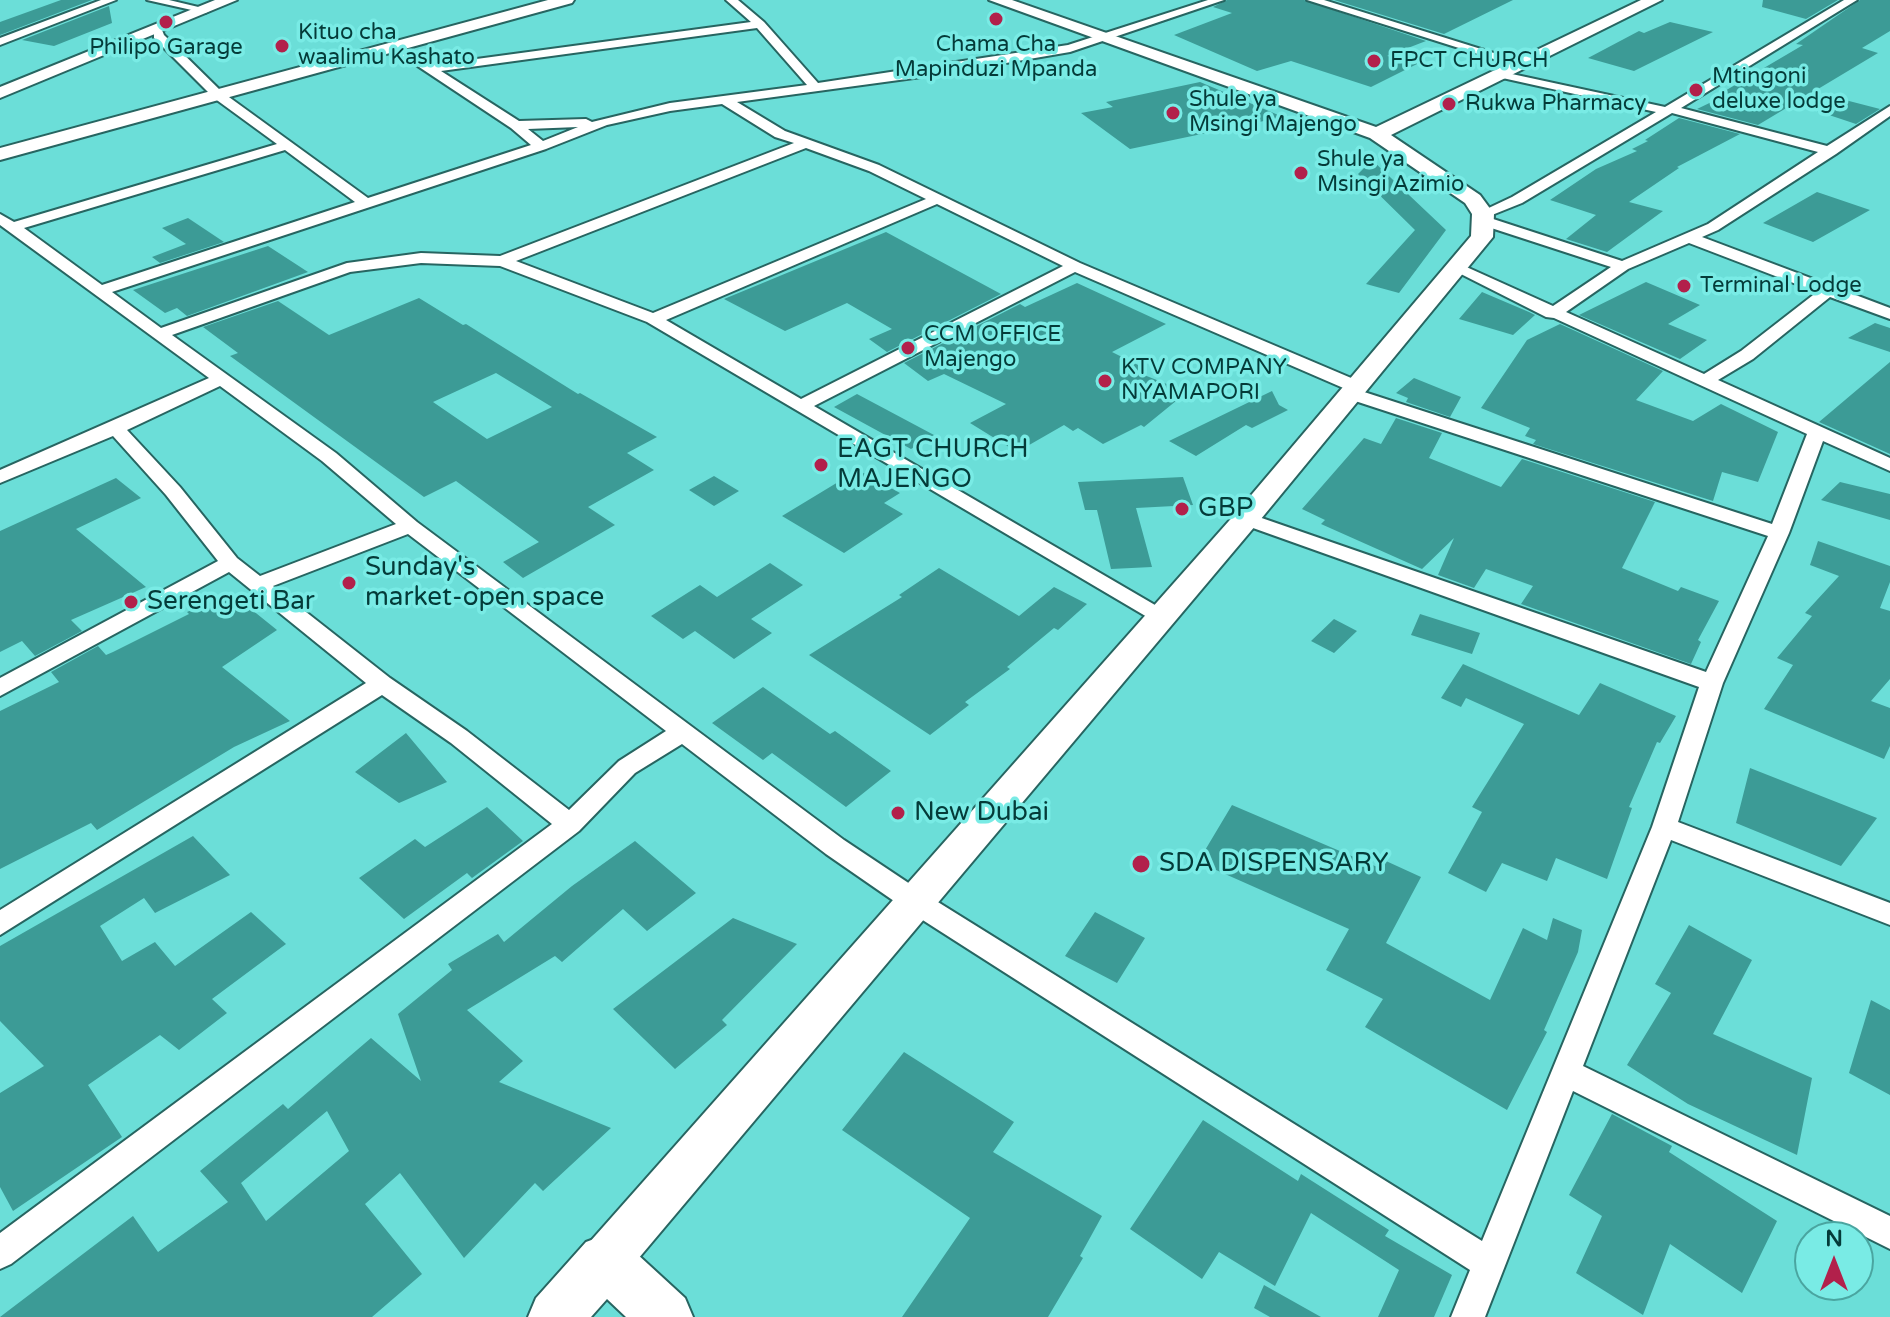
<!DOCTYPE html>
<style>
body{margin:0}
#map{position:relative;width:1890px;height:1317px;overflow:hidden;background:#6bded8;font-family:"Varela Round",sans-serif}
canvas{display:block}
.north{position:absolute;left:1794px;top:1221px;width:80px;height:80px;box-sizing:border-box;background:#79ebe5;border:2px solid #4aa5a0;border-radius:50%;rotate:0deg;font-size:22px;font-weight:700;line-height:32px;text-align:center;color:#043b39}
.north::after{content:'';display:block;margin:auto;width:28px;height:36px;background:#b2204b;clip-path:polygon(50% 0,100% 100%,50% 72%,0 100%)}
</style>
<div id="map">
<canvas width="1890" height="1317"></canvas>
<div class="north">N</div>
</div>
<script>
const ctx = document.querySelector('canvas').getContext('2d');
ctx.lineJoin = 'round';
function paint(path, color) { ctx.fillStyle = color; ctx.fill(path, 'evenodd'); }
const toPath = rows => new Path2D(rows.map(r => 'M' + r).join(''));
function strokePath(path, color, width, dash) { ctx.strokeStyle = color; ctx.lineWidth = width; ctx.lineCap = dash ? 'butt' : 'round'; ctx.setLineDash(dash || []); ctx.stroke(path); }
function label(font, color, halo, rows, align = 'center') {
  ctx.font = font + ' "Varela Round",sans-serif'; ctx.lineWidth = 7; ctx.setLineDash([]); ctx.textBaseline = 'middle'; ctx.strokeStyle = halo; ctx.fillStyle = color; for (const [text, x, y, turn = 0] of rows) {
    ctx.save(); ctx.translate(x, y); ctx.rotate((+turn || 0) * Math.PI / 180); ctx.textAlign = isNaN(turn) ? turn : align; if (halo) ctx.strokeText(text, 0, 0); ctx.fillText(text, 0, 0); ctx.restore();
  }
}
paint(toPath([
 [61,0,92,0,0,35,0,22],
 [1227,0,1304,0,1426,41,1387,56,1423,61,1371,87,1291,61,1257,71,1174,35,1232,13,1213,7],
 [1334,0,1513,0,1444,34],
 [1763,0,1838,0,1806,19,1762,7],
 [1860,0,1890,0,1890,31,1862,48,1878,53,1758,125,1697,109,1724,96,1718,95,1803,45,1796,44],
 [109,6,112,23,54,46,22,40],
 [1670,22,1713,32,1634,71,1588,58,1639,31,1644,33],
 [1200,82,1283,117,1130,149,1081,113,1113,107,1106,102],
 [1822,94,1880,109,1856,124,1817,111],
 [1679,118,1740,134,1677,167,1679,168,1629,202,1663,211,1607,252,1566,239,1596,215,1550,200,1596,169,1637,151,1632,149,1648,141,1645,140],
 [1372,160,1446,230,1399,293,1366,284,1415,230,1358,174],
 [1817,192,1870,210,1813,242,1763,223],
 [188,218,224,242,160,263,152,257,186,244,162,228],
 [886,232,1001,294,887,352,869,339,892,329,847,303,785,331,724,299],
 [268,246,308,272,187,316,177,308,165,313,133,290],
 [1646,282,1700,305,1668,324,1707,340,1680,359,1579,315],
 [1077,283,1166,324,1112,352,1146,369,1139,373,1187,392,1144,427,1141,425,1103,444,1078,428,1073,431,1064,425,1017,452,970,423,1006,404,944,374,928,381,904,363,1020,304,1025,307],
 [1482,292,1529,312,1535,315,1513,335,1459,319],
 [419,298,463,325,466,324,578,394,580,393,657,437,627,453,654,470,588,507,615,525,523,578,503,562,539,542,456,481,424,497,230,356,238,353,203,327,278,301,329,335],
 [496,373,552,407,487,439,433,402],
 [1875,323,1890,328,1890,352,1848,338],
 [1560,324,1663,371,1636,400,1693,421,1721,404,1778,432,1758,482,1722,472,1713,501,1533,444,1536,440,1525,436,1530,428,1481,408,1527,340],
 [1890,362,1890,454,1819,422],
 [1414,378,1461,397,1450,417,1406,402,1408,398,1396,393],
 [1272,391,1279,405,1288,410,1252,428,1246,425,1196,456,1169,441],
 [857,394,934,435,911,449,834,407],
 [1396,418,1442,433,1429,458,1501,487,1522,459,1655,502,1622,568,1678,591,1681,587,1719,601,1698,640,1701,642,1691,664,1521,604,1533,586,1486,569,1474,588,1438,575,1454,538,1422,569,1321,524,1325,520,1302,509,1364,438,1381,444],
 [858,470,900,493,884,503,903,514,844,553,782,516],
 [714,476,739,491,714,506,689,490],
 [1183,477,1193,505,1136,508,1152,567,1111,569,1097,510,1085,510,1078,482],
 [116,478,141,498,76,529,146,587,71,620,82,631,35,656,22,641,0,652,0,531],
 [1840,482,1890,494,1890,520,1821,500],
 [1818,541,1890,566,1890,582,1880,608,1890,611,1890,679,1871,701,1890,708,1890,746,1884,759,1764,709,1793,665,1777,658,1812,616,1805,613,1839,576,1810,565],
 [770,563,803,585,751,619,772,633,734,659,695,631,683,639,651,616,700,585,717,597],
 [939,568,1019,616,1054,587,1087,604,1058,630,1054,628,1007,667,1010,669,965,702,969,705,930,735,809,655,902,597,899,595],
 [231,593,277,630,222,667,290,721,234,747,97,830,91,823,0,869,0,711,59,682,51,672,98,646,106,655,113,652,189,614,187,612],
 [1420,614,1480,633,1472,654,1411,635],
 [1334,619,1357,631,1334,653,1311,641],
 [1463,664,1579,715,1600,683,1676,716,1660,743,1657,742,1629,807,1632,808,1607,879,1556,858,1547,881,1502,863,1486,892,1448,873,1482,812,1472,807,1524,724,1466,698,1461,707,1441,698],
 [763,687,830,734,835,731,891,771,846,807,772,753,763,760,712,723],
 [406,733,447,782,399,803,355,772],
 [1750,768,1877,818,1841,866,1736,823],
 [1232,805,1382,869,1386,861,1421,877,1386,943,1490,1000,1523,928,1547,940,1553,918,1582,930,1578,952,1544,1030,1547,1032,1507,1110,1365,1027,1383,999,1326,970,1349,929,1198,862],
 [487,807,523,841,472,878,467,873,404,919,359,878,415,839,425,847],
 [193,836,230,875,155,913,144,898,100,926,122,961,155,942,175,966,251,912,286,944,212,999,227,1013,179,1050,160,1035,88,1085,122,1137,13,1211,0,1187,0,1093,44,1066,0,1021,0,946],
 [635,841,696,893,647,931,623,909,562,962,555,956,467,1010,523,1061,499,1082,611,1128,543,1191,535,1183,464,1258,400,1173,365,1204,422,1274,372,1317,0,1317,133,1216,158,1252,228,1202,200,1171,283,1104,288,1109,371,1038,421,1081,398,1014,452,970,448,964,498,934,504,942,572,886],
 [327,1111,349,1151,266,1221,241,1183],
 [1095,912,1145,938,1117,983,1065,956],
 [733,918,797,944,722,1020,727,1025,675,1069,613,1009],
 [1689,925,1752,960,1713,1034,1812,1078,1797,1155,1688,1104,1627,1065,1671,993,1655,984],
 [1871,1000,1890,1010,1890,1095,1849,1073],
 [904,1052,1014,1122,993,1152,1102,1216,1080,1256,1083,1258,1048,1317,902,1317,970,1218,842,1130],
 [1612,1114,1672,1146,1669,1152,1777,1221,1742,1293,1670,1244,1643,1315,1576,1273,1602,1216,1569,1195],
 [1203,1120,1298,1181,1301,1174,1389,1230,1385,1236,1452,1275,1434,1317,1378,1317,1399,1270,1311,1213,1275,1286,1219,1252,1202,1279,1130,1229],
 [1264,1285,1321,1317,1270,1317,1254,1308]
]), '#3c9b96');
const street = toPath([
 [101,0,116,0,0,45,0,38,101,0],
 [147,0,169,0,211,10,205,13,147,0],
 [726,0,738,0,764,22,818,83,1068,45,1208,0,1224,0,1070,52,936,75,737,102,785,131,879,165,1080,263,1363,383,1366,387,1361,391,1772,524,1807,434,1554,318,1546,317,1449,268,1457,263,1462,265,1553,306,1611,267,1479,224,1477,221,1480,218,1476,214,1512,197,1656,112,1498,77,1498,71,1665,107,1844,0,1857,0,1681,108,1827,146,1890,106,1890,116,1836,154,1718,230,1702,237,1890,308,1890,319,1830,297,1753,359,1718,380,1890,458,1890,471,1823,441,1789,533,1723,683,1678,822,1890,903,1890,925,1671,840,1583,1066,1890,1216,1890,1249,1573,1091,1485,1317,1451,1317,1470,1270,907,910,826,854,682,744,635,773,579,831,11,1264,0,1269,0,1233,552,824,451,743,382,695,0,935,0,910,366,683,229,572,0,696,0,678,218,561,166,495,113,436,0,483,0,470,209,378,0,225,0,214,14,222,277,144,214,98,154,38,154,30,162,30,164,35,222,92,368,198,531,145,511,128,392,49,392,45,400,45,432,65,751,22,726,0],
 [757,28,807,85,670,103,592,122,586,119,519,121,441,71,757,28],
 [722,104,775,137,794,143,500,256,421,253,347,263,161,328,112,292,546,149,607,125,670,111,722,104],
 [1672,113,1818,152,1708,224,1622,261,1487,217,1522,203,1672,113],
 [578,127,543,141,528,129,578,127],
 [806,148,869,171,926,199,653,313,516,261,806,148],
 [285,150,355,202,102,285,24,228,285,150],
 [937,204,1063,266,801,399,666,320,937,204],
 [1689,243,1817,292,1741,351,1704,374,1566,312,1628,269,1689,243],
 [421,263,500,266,647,322,1159,624,1167,622,1170,617,1167,612,814,406,1075,272,1348,390,1343,394,1346,398,1768,536,1706,672,1253,515,1239,515,1236,519,1239,523,1699,687,1652,827,1482,1241,925,894,844,840,417,522,336,453,172,335,350,272,421,263],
 [220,386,322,461,396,524,260,576,237,558,180,487,127,430,220,386],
 [408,534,666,731,619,761,569,810,467,731,390,678,273,586,408,534],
 [1307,0,1324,0,1529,64,1519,67,1307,0]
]);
const secondary = toPath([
 [215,0,237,0,0,98,0,87,215,0],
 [548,0,574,0,572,3,0,160,0,148,548,0],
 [989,0,1012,0,1376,127,1641,0,1662,0,1391,135,1480,195,1494,214,1493,237,1256,525,622,1278,605,1284,588,1278,582,1261,588,1244,1236,513,1471,236,1472,214,1465,203,1370,138,989,0]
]);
const primary = toPath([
 [605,1235,624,1242,685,1298,693,1317,626,1317,607,1299,591,1317,528,1317,536,1298,586,1242,605,1235]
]);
strokePath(street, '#276561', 4);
strokePath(secondary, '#276561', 4);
strokePath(primary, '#276561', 4);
paint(street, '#fff');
paint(secondary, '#fff');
paint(primary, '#fff');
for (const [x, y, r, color] of [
 [996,19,8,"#b2204b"],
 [166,22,8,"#b2204b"],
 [282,46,8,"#b2204b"],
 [1374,61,8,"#b2204b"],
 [1696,90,8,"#b2204b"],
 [1449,104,8,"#b2204b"],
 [1173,113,8,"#b2204b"],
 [1301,173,8,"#b2204b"],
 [1684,286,8,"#b2204b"],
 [908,348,8,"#b2204b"],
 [1105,381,8,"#b2204b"],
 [821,465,8,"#b2204b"],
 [1182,509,8,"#b2204b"],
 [349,583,8,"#b2204b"],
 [131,602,8,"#b2204b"],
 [898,813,8,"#b2204b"],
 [1141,864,10,"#b2204b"]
]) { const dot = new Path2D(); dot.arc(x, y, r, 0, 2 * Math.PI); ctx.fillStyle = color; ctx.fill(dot); strokePath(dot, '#79ebe5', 3); }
label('22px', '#043b39', '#79ebe5', [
 ["Kituo cha",298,33],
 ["waalimu Kashato",298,58],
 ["Chama Cha",996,45,"center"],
 ["Mapinduzi Mpanda",996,70,"center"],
 ["Philipo Garage",166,48,"center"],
 ["FPCT CHURCH",1390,61],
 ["Mtingoni",1712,77],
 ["deluxe lodge",1712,102],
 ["Shule ya",1189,100],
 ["Msingi Majengo",1189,125],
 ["Rukwa Pharmacy",1465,104],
 ["Shule ya",1317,160],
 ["Msingi Azimio",1317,185],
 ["Terminal Lodge",1700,286],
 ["CCM OFFICE",924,335],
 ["Majengo",924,360],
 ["KTV COMPANY",1121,368],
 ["NYAMAPORI",1121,393]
], 'left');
label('26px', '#043b39', '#79ebe5', [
 ["EAGT CHURCH",837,450],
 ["MAJENGO",837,480],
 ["GBP",1198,509],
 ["Sunday's",365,568],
 ["market-open space",365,598],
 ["Serengeti Bar",147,602],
 ["New Dubai",914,813],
 ["SDA DISPENSARY",1159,864]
], 'left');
</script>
